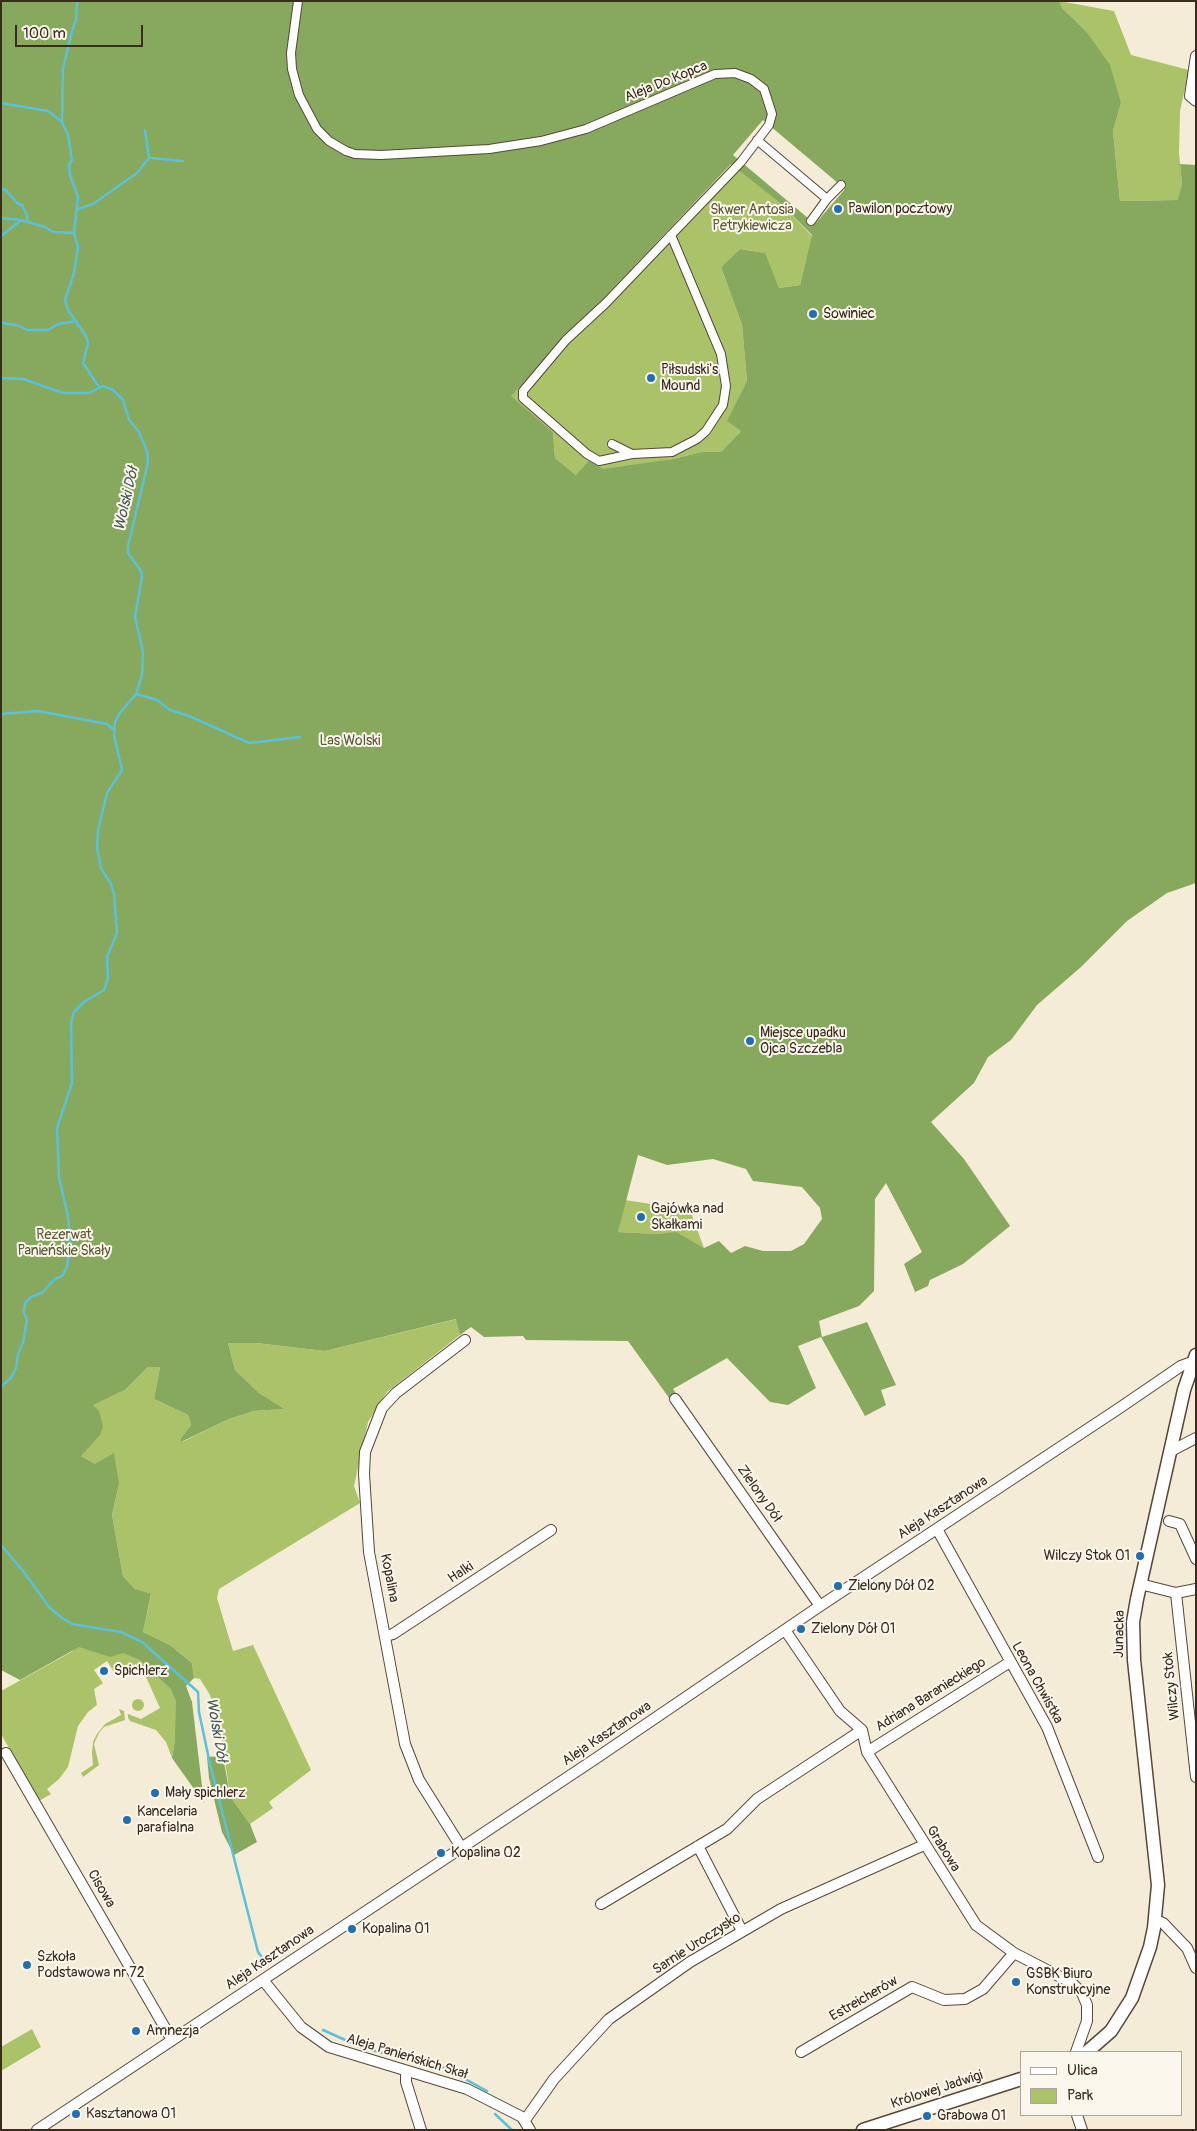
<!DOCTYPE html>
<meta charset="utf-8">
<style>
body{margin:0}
#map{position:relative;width:1197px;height:2131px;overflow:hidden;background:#f4ecd7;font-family:Pangolin,sans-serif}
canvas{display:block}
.frame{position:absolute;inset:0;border:2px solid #3b2a1e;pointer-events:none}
.legend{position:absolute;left:1020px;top:2051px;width:162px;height:65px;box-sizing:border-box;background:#fbf7ec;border:1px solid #aea59a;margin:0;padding:6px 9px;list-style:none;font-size:15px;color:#3b2a1e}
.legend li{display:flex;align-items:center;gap:10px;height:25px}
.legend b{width:25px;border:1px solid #aea59a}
.scale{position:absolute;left:15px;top:25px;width:128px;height:22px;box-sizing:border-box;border:2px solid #3b2a1e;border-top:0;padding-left:6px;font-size:15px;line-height:18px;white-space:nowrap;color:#3b2a1e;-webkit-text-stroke:4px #fbf7ec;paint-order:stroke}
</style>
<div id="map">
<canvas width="1197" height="2131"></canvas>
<div class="frame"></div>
<ul class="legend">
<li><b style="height:6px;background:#fff"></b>Ulica</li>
<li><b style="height:14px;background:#aac369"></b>Park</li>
</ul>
<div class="scale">100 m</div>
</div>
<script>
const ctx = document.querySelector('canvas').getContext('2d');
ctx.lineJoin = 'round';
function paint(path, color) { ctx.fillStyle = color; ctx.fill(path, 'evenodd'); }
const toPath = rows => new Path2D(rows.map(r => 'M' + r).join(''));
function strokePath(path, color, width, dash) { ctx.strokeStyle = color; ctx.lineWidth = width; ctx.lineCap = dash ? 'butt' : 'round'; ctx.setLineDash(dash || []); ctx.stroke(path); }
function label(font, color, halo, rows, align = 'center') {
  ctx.font = font + ' Pangolin,sans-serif'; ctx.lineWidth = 4; ctx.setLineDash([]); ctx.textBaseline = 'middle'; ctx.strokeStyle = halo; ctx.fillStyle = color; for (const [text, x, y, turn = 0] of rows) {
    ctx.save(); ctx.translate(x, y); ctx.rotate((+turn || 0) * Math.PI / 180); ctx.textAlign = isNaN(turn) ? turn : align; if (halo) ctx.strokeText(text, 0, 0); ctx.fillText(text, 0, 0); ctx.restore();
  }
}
paint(toPath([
 [1059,1,1114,11,1131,55,1189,70,1180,111,1179,153,1182,184,1179,200,1120,201,1113,131,1121,103,1085,30,1063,9],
 [732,164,781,204,812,236,800,285,779,288,764,253,740,249,721,267,742,325,747,381,728,421,741,431,721,452,701,452,673,459,576,475,555,458,553,432,510,396],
 [1,1188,126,1389,148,1367,160,1367,154,1399,188,1415,191,1425,181,1438,182,1442,229,1419,254,1411,283,1409,259,1393,235,1370,228,1343,256,1343,325,1351,457,1319,460,1335,387,1392,368,1422,354,1486,360,1503,219,1589,217,1598,233,1651,253,1645,311,1770,269,1802,273,1808,250,1824,230,1796,221,1733,210,1695,200,1679,194,1678,192,1663,170,1645,143,1632,151,1595,135,1589,123,1576,112,1515,119,1484,95,1464,81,1456,138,1631,192,1702,175,1740,172,1758,166,1742,156,1730,130,1721,128,1718,128,1714,141,1719,160,1708,146,1677,144,1677,136,1664,114,1672,107,1661,94,1670,103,1683,94,1689,97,1705,88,1712,78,1726,68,1767,59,1779,47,1789,51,1794,39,1801,1,1734,1,1691,73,1651],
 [625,1200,690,1210,704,1248,676,1233,657,1234,618,1232],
 '132 1705a6 6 0 1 1 12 0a6 6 0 1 1-12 0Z',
 [119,1709,124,1711,125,1720,104,1727,99,1733,94,1744,99,1765,83,1777,81,1773,93,1765,92,1753,93,1742,97,1734,105,1724,121,1715],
 [32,2029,41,2047,1,2071,1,2047]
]), '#aac369');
paint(toPath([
 [1,1,1059,1,1063,9,1085,30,1110,65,1121,103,1113,131,1120,201,1178,200,1182,184,1180,164,1196,165,1196,883,1167,893,1127,921,1081,967,1037,1005,1011,1040,988,1057,974,1083,931,1122,964,1159,1010,1226,963,1264,930,1280,928,1286,915,1292,904,1264,922,1252,886,1183,875,1199,874,1291,859,1306,819,1321,822,1337,867,1322,896,1385,881,1390,886,1405,865,1416,821,1337,798,1346,816,1388,788,1405,770,1402,727,1358,673,1389,680,1399,672,1402,628,1341,526,1340,523,1336,484,1337,471,1327,460,1335,456,1319,325,1351,256,1343,228,1343,235,1370,259,1393,284,1409,254,1411,229,1419,181,1442,181,1438,191,1425,188,1415,154,1399,160,1367,148,1367,126,1389,93,1405,99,1411,103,1426,100,1435,81,1456,95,1464,114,1453,119,1484,112,1515,123,1576,135,1589,151,1594,143,1632,170,1645,192,1663,194,1678,186,1686,192,1702,204,1803,172,1758,175,1740,176,1701,171,1689,140,1660,123,1653,110,1657,79,1647,20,1680,1,1670],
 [763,120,845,189,815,224,733,155],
 [731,164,781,204,812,235,800,285,779,288,765,253,740,249,721,267,742,325,747,381,727,421,741,431,721,452,701,452,673,459,603,469,589,461,576,475,555,458,553,432,511,396],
 [638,1155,667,1165,713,1159,746,1169,753,1181,802,1187,820,1208,822,1219,804,1244,791,1251,763,1251,745,1246,731,1253,719,1241,704,1248,676,1232,657,1234,618,1232],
 [223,1756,230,1796,250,1824,257,1842,234,1855,222,1832,209,1778,207,1757]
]), '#87a95d');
strokePath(toPath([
 [77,1,76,20,73,28,63,68,62,122,68,135,72,160,69,165,70,175,78,197,74,233,78,247,74,273,65,300,68,310,86,336,88,343,83,363,99,387],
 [1,103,48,111,62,122],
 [150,158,183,161],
 [1,189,6,190,17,203,22,205,27,215,27,222],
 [78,209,93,204,137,173,149,158,145,130],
 [1,218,21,220],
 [1,236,21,220,45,227,53,232,74,233],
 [1,323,17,325,27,330,48,330,58,324,76,321],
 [1,378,23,379,63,393,89,393,103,386,113,390,123,400,129,420,139,432,147,451,148,462,128,546,128,553,141,571,142,577,135,617,143,652,142,675,136,694,120,713,115,722,114,736,122,770,107,793,98,830,97,848,101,868,111,884,114,894,117,933,107,957,108,978,104,990,84,1002,74,1012,71,1023,72,1083,57,1128,59,1177,68,1216,70,1242,67,1267,62,1276,55,1279,42,1293,31,1297,25,1303,24,1313,27,1319,23,1343,18,1354,16,1368,11,1378,1,1387],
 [136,694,157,700,170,710,189,716,249,743,300,737],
 [1,714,38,711,107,724,114,730],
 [1,1545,23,1571,49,1607,62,1618,72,1624,121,1632,142,1642,198,1692,199,1712,210,1764,258,1952,264,1960],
 [323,2030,363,2048,445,2068,487,2091],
 [495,2114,512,2130]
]), '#5bc1d9', 2.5);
const pedestrian = toPath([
 [298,1,291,53,292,69,299,95,317,129,329,141,346,151,355,154,381,155,489,149,541,141,586,129,715,74,735,73,751,79,764,89,772,114,769,125,741,162,671,235,606,303,566,340,523,391,523,398,587,454,599,461,632,454,672,452,697,439,706,431,723,405,726,386,721,354,671,235],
 [757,140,827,199],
 [811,221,827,199,841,185],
 [612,444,632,454]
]);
const minor = toPath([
 [1196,56,1190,96,1196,101],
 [675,1399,820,1606],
 [1171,1451,1196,1438],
 [1169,1521,1180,1524,1196,1559],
 [937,1529,1047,1727,1098,1857],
 [1140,1584,1176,1593,1196,1589],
 [1176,1593,1196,1777],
 [785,1630,840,1711,862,1730,867,1752,976,1925,1014,1953,1072,1983,1082,1993,1087,2005,1087,2021,1076,2052],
 [386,1636,393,1634,551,1530],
 [867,1752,1010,1662],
 [6,1753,172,2040],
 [698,1846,742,1931],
 [461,1847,419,1780,405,1744,369,1552,364,1474,365,1452,382,1408,396,1393,465,1340],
 [601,1904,727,1829,757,1799,862,1730],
 [1156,1920,1163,1923,1187,1948,1196,1968],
 [263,1980,301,2027,329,2047,467,2089,522,2117,530,2130],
 [801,2052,912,1987,944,2000,965,1999,983,1989,1014,1953],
 [406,2071,406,2082,421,2130],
 [1077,2115,1082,2130],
 [525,2120,554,2079,609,2019,690,1962,781,1909,924,1845],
 [37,2130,595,1759,820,1606,1118,1409,1181,1366,1192,1362]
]);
const tertiary = toPath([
 [1087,2052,1111,2031,1132,1998,1150,1947,1154,1928,1158,1885,1134,1660,1133,1622,1137,1599,1184,1390,1196,1355],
 [863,2130,1021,2079]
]);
strokePath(pedestrian, '#57473a', 10);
strokePath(minor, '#57473a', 12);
strokePath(tertiary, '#57473a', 15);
strokePath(pedestrian, '#fff', 8);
strokePath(minor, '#fff', 10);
strokePath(tertiary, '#fff', 12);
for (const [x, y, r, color] of [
 [838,209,5,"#1f6fb2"],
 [813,314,5,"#1f6fb2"],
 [651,378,5,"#1f6fb2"],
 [750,1041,5,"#1f6fb2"],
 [641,1217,5,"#1f6fb2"],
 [1140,1556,5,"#1f6fb2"],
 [838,1586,5,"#1f6fb2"],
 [801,1629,5,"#1f6fb2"],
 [104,1671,5,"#1f6fb2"],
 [155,1793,5,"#1f6fb2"],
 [127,1820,5,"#1f6fb2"],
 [441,1853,5,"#1f6fb2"],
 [352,1929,5,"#1f6fb2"],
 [27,1965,5,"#1f6fb2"],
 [1016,1982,5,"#1f6fb2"],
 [136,2031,5,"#1f6fb2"],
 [76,2114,5,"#1f6fb2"],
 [927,2116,5,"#1f6fb2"]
]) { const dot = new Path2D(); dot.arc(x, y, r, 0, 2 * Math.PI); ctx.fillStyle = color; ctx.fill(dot); strokePath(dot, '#fbf7ec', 2); }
label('14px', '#3b2a1e', '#fbf7ec', [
 ["Aleja Do Kopca",666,82,-22],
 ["Zielony Dół",759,1494,55],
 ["Aleja Kasztanowa",943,1508,-33],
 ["Halki",461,1573,-33],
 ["Kopalina",389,1578,79],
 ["Junacka",1120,1634,-89],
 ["Leona Chwistka",1037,1683,61],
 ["Wilczy Stok",1172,1686,-96],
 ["Adriana Baranieckiego",931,1695,-32],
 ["Aleja Kasztanowa",607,1734,-34],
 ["Grabowa",943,1849,58],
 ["Cisowa",101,1889,60],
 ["Sarnie Uroczysko",697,1944,-33],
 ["Aleja Kasztanowa",270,1958,-34],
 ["Estreicherów",864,1999,-30],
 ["Aleja Panieńskich Skał",407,2057,17],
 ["Królowej Jadwigi",937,2090,-18]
]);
label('14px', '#3b2a1e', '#fbf7ec', [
 ["Pawilon pocztowy",848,209],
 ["Sowiniec",823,314],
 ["Piłsudski's",661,370],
 ["Mound",661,386],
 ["Miejsce upadku",760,1033],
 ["Ojca Szczebla",760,1049],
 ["Gajówka nad",651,1209],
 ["Skałkami",651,1225],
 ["Wilczy Stok 01",1130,1556,"right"],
 ["Zielony Dół 02",848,1586],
 ["Zielony Dół 01",811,1629],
 ["Spichlerz",114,1671],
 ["Mały spichlerz",165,1793],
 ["Kancelaria",137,1812],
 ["parafialna",137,1828],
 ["Kopalina 02",451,1853],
 ["Kopalina 01",362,1929],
 ["Szkoła",37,1957],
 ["Podstawowa nr 72",37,1973],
 ["GSBK Biuro",1026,1974],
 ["Konstrukcyjne",1026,1990],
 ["Amnezja",146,2031],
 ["Kasztanowa 01",86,2114],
 ["Grabowa 01",937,2116]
], 'left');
label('14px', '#5c5834', '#fbf7ec', [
 ["Skwer Antosia",752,210],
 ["Petrykiewicza",752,226],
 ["Las Wolski",350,741],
 ["Rezerwat",64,1235],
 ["Panieńskie Skały",64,1251]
]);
label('italic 15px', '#455756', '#fbf7ec', [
 ["Wolski Dół",127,499,-77],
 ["Wolski Dół",216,1730,80]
]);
</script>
